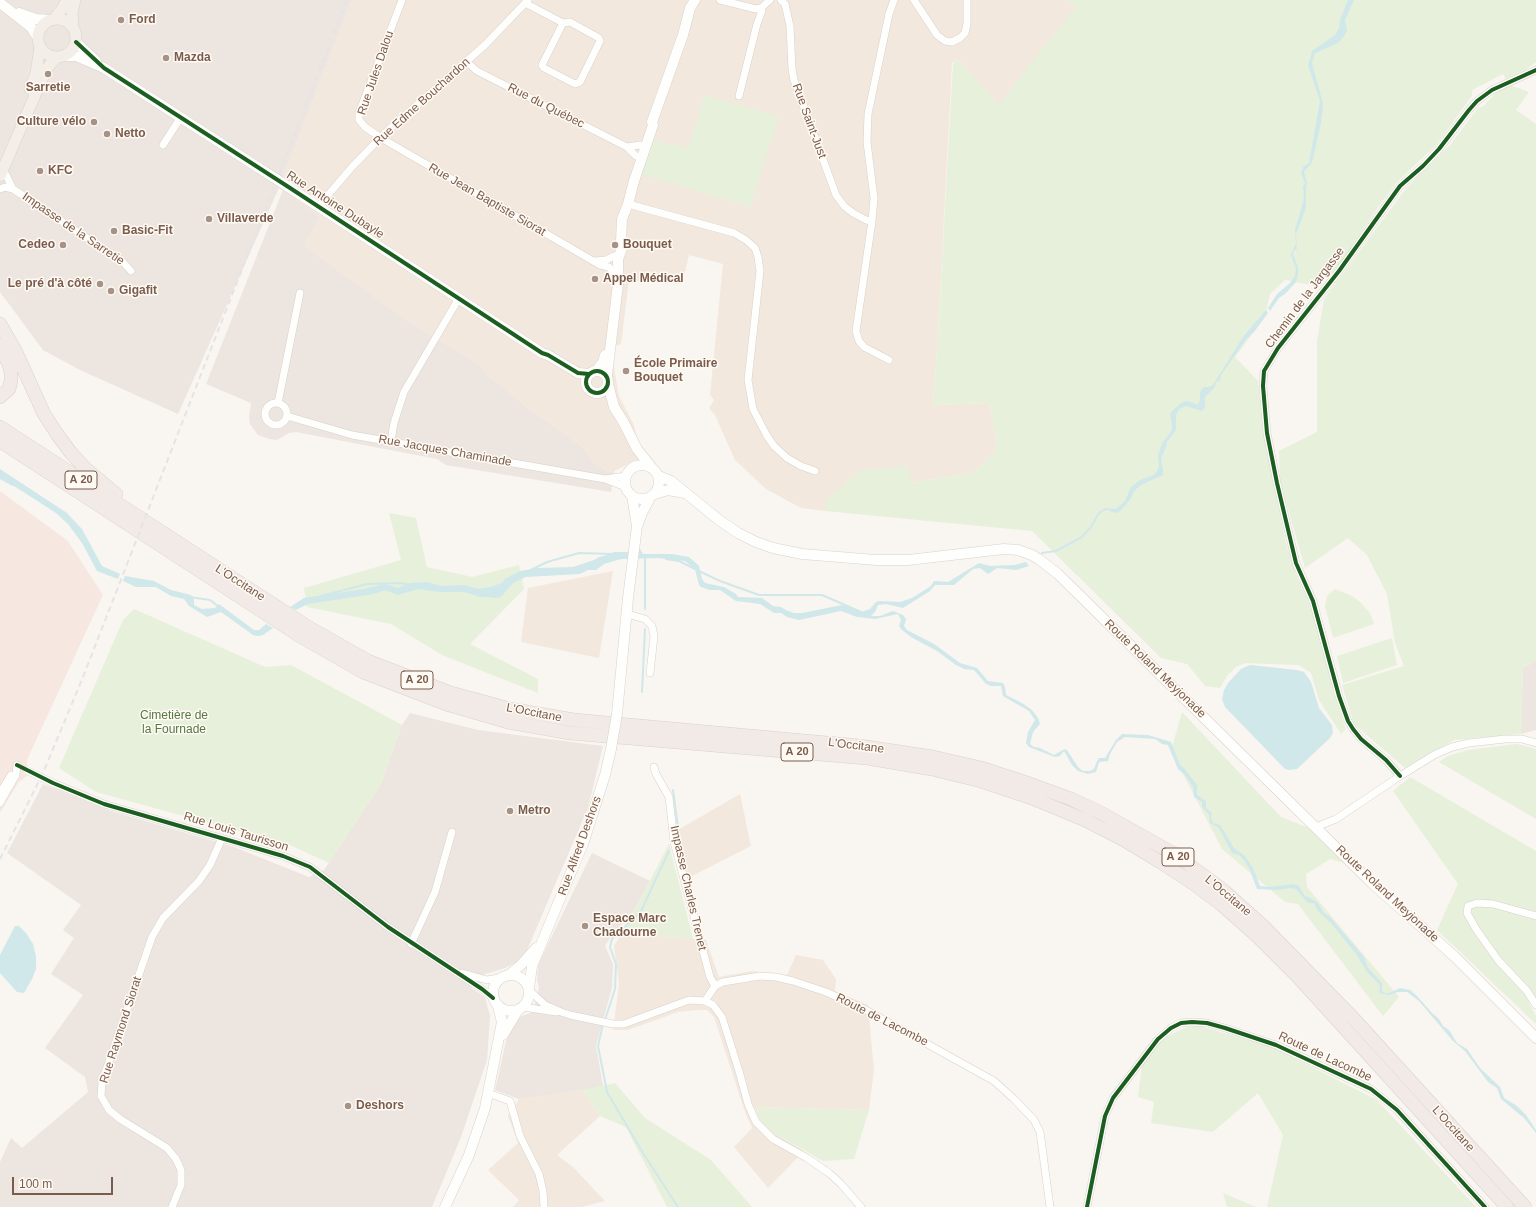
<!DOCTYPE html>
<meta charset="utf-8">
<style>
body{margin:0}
#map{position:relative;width:1536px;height:1207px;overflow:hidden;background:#f9f5f0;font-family:Helvetica,sans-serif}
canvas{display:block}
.scale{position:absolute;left:12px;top:1177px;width:101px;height:18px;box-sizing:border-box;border:2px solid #7a5c4d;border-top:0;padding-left:5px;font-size:12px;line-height:14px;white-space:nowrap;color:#7a5c4d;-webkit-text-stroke:3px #fffaf3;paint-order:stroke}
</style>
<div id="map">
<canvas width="1536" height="1207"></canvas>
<div class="scale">100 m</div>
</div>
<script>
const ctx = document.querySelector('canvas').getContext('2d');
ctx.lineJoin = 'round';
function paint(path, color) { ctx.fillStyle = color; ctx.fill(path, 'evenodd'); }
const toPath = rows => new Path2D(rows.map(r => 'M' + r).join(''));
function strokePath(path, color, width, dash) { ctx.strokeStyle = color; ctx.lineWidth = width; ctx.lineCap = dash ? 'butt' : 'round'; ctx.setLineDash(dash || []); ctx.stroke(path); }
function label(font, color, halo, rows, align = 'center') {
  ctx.font = font + ' Helvetica,sans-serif'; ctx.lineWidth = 3; ctx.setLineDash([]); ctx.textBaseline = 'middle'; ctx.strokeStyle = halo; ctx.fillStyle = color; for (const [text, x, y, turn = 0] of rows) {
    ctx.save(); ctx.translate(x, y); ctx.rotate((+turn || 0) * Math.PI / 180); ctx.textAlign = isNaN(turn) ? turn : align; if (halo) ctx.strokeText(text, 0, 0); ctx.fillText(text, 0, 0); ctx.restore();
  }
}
paint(toPath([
 [352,0,1067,0,1077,7,999,105,958,60,952,63,937,352,933,405,990,403,997,449,975,472,912,483,907,466,828,499,825,511,801,508,766,489,735,460,715,415,709,408,714,400,710,395,723,264,689,255,682,284,629,280,621,344,615,346,613,362,619,396,634,425,637,440,647,455,614,471,608,472,592,461,584,448,530,410,484,372,483,367,408,321,302,246,320,217,279,188],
 [613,571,599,658,521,642,528,588],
 [740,794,751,846,688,878,676,831],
 [622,933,706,940,719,977,752,971,787,975,796,955,823,960,836,979,835,991,868,1005,874,1070,869,1110,755,1107,759,1120,774,1133,804,1151,768,1188,734,1147,752,1128,745,1112,714,1017,707,1010,697,1010,678,1012,628,1030,613,1030,619,984,614,946],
 [583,1090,600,1116,557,1155,573,1167,605,1201,581,1207,513,1207,519,1200,488,1170,518,1143,508,1116,519,1099]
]), '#f2e8de');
paint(toPath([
 [0,491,68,541,103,595,27,760,27,765,30,770,27,776,18,783,0,813]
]), '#f6e8e1');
paint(toPath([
 [0,0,352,0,279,188,178,414,80,370,43,350,0,292],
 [283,190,320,217,303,246,408,321,483,367,484,372,530,410,584,448,592,461,608,472,614,471,611,492,446,465,437,459,296,432,289,433,277,440,269,439,258,435,250,424,249,417,251,403,206,384],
 [1536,661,1536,730,1521,734,1523,668],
 [410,713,478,730,603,746,588,808,527,950,517,962,505,968,485,974,471,988,485,997,490,1016,487,1060,461,1137,432,1207,0,1207,0,1162,11,1138,22,1148,88,1092,85,1077,45,1048,83,995,51,974,74,938,63,930,81,905,7,853,43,784,111,811,234,847,309,877,324,870,381,784,402,725],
 [592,853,650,881,632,914,612,935,605,946,613,964,612,988,596,1046,603,1086,583,1090,519,1099,495,1090,507,1037,516,1020,522,1016,533,1012,539,987,537,980,538,965]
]), '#ede5e0');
paint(toPath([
 [1067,0,1536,0,1536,62,1525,70,1506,79,1503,74,1472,90,1472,96,1466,104,1445,133,1435,146,1396,183,1376,210,1340,265,1316,286,1285,280,1270,294,1265,317,1235,357,1258,381,1264,437,1286,543,1296,575,1307,598,1319,628,1333,691,1346,729,1341,734,1319,700,1311,673,1299,665,1245,663,1236,667,1227,676,1220,688,1205,686,1187,664,1161,658,1032,531,825,511,827,499,862,470,908,466,912,483,975,472,997,449,990,403,933,405,937,352,953,63,958,60,999,104,1076,7],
 [1510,85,1529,92,1516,110,1536,124,1536,661,1523,668,1521,734,1454,740,1405,768,1354,724,1342,685,1404,666,1395,643,1387,594,1367,555,1348,538,1305,568,1280,481,1279,451,1317,432,1317,341,1324,299,1407,187,1451,144,1478,108,1484,106,1497,91],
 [704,95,779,117,750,207,641,174,653,140,689,148],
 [389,513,416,518,427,567,472,577,519,565,524,589,470,644,538,679,538,693,442,655,391,624,307,607,304,588,401,560],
 [1335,589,1352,596,1361,603,1370,613,1374,624,1333,638,1325,606,1327,596],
 [134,609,265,667,291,665,402,725,381,784,329,863,290,845,96,792,59,768,123,620],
 [1392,638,1397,665,1343,683,1337,656],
 [1182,712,1281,817,1309,828,1345,863,1330,859,1306,874,1307,887,1399,997,1383,1016,1298,904,1285,902,1222,849,1171,751],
 [1517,744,1536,749,1536,819,1439,762,1448,756,1468,750],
 [1410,777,1536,851,1536,999,1529,1003,1536,1016,1536,1024,1437,930,1458,884,1393,791],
 [669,844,693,939,622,933,650,881],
 [1196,1025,1270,1046,1377,1100,1476,1207,1267,1207,1283,1135,1258,1093,1213,1132,1151,1123,1154,1102,1138,1097,1142,1064,1163,1039,1182,1029],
 [615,1083,645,1118,711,1160,752,1207,667,1207,626,1127,600,1116,583,1090],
 [755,1107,869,1110,854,1159,823,1161,774,1133,759,1120],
 [1223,1193,1256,1207,1227,1207]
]), '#e7f0db');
paint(toPath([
 [1348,0,1354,0,1345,20,1347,30,1345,35,1338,43,1315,53,1312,63,1323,104,1321,123,1313,159,1311,164,1304,172,1307,183,1306,188,1306,208,1299,226,1296,234,1297,249,1294,250,1293,255,1298,267,1298,274,1296,282,1285,294,1279,298,1270,311,1268,308,1277,294,1290,283,1295,276,1296,269,1291,255,1296,243,1295,230,1304,199,1303,187,1305,183,1301,173,1303,167,1309,163,1320,101,1308,65,1311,56,1312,51,1335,35,1339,28,1340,20],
 [1266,310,1268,313,1254,332,1247,338,1221,375,1220,380,1216,382,1215,387,1205,397,1205,407,1202,411,1186,406,1179,409,1176,415,1176,430,1167,442,1166,447,1161,458,1163,470,1163,475,1141,485,1134,491,1131,498,1124,507,1118,513,1111,512,1111,509,1116,509,1125,501,1131,487,1140,480,1154,475,1157,471,1159,467,1158,456,1162,443,1171,432,1172,427,1170,413,1181,403,1187,401,1198,405,1200,400,1200,392,1204,387,1209,387,1213,385,1243,337],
 [0,469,67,513,82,529,102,566,120,574,118,579,97,571,82,543,68,524,56,513,0,477],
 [640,549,643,554,672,554,689,557,699,566,702,579,705,583,724,587,736,594,738,597,762,598,773,606,781,607,786,610,794,613,802,613,842,605,861,612,870,609,876,602,879,601,900,602,912,598,931,586,934,581,948,582,979,563,990,566,1015,565,1026,562,1029,566,1016,570,997,568,988,574,980,568,973,569,954,585,935,585,930,591,903,608,886,604,878,605,875,612,871,616,880,616,893,611,903,615,906,619,904,626,907,630,934,644,960,663,977,668,988,681,1003,683,1005,687,1006,695,1022,703,1032,710,1038,718,1040,724,1033,732,1030,744,1034,747,1040,748,1054,755,1065,749,1067,750,1078,767,1083,771,1090,771,1094,769,1097,761,1099,758,1105,758,1116,740,1122,734,1148,735,1171,742,1180,765,1184,768,1197,785,1197,795,1206,801,1206,808,1212,813,1211,817,1213,823,1220,825,1234,848,1245,856,1253,868,1260,886,1270,887,1293,884,1299,886,1304,895,1317,902,1324,913,1330,917,1364,957,1368,968,1382,983,1382,991,1384,993,1389,993,1400,988,1410,990,1416,995,1432,1013,1439,1019,1443,1026,1449,1030,1457,1043,1467,1049,1480,1068,1500,1087,1504,1098,1517,1106,1526,1115,1536,1130,1536,1133,1524,1118,1501,1099,1497,1088,1488,1082,1465,1051,1453,1041,1419,1001,1407,992,1398,992,1389,995,1379,993,1380,986,1378,983,1367,972,1357,955,1331,923,1318,911,1314,903,1308,903,1296,889,1291,888,1277,890,1257,889,1249,868,1244,860,1239,855,1232,853,1219,828,1210,823,1209,814,1202,807,1202,802,1194,797,1193,787,1185,775,1178,769,1168,745,1162,744,1155,739,1125,737,1117,742,1110,754,1108,761,1099,762,1096,772,1088,774,1078,771,1072,765,1064,751,1060,756,1055,757,1029,747,1026,743,1028,732,1035,720,1029,711,1003,696,1001,686,991,686,986,684,974,670,964,669,956,665,937,651,911,637,902,630,899,626,901,620,898,614,875,619,857,617,841,611,799,620,787,617,781,613,774,613,760,604,736,601,720,590,710,590,701,587,699,585,695,569,685,561,658,558,621,559,604,564,596,570,588,570,580,574,526,577,513,583,501,597,495,598,487,597,480,597,464,592,440,592,418,589,398,595,385,590,374,594,308,604,296,610,290,607,304,598,364,589,385,584,398,588,410,583,427,582,441,586,464,585,482,590,485,589,497,587,501,585,505,579,520,571,537,568,573,567,594,560,599,557,607,555,614,552,633,552],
 [125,576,154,581,171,590,191,595,194,600,194,605,202,609,215,608,219,604,254,630,259,630,266,624,273,628,263,635,258,636,253,635,221,612,207,617,189,606,184,599,171,596,156,587,136,587,123,581],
 [1250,665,1297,670,1304,672,1311,682,1319,708,1332,725,1333,733,1330,738,1297,769,1289,770,1285,769,1225,707,1222,699,1224,690,1228,683,1241,669],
 [15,926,19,926,26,933,33,944,36,957,36,969,32,979,24,993,17,992,0,973,0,955]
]), '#d0e8ea');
strokePath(toPath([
 [0,478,13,485],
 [1042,553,1056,551,1082,537,1091,527,1099,513,1105,509,1113,510],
 [666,559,679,561,695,569],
 [531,570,547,562,579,553,612,554],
 [699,571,720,581,759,595,822,595,861,612],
 [477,590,491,588,502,584],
 [321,596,367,584,401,583,410,585],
 [190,597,210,600,219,607],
 [645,609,645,556],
 [642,692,645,629],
 [673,790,680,842],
 [605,1020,615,989,616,964,610,947,612,939,641,911,669,851],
 [603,1024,598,1046,607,1092,643,1153,678,1207]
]), '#d0e8ea', 2);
const street = toPath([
 [402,0,359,113,359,120,365,127,381,138,545,233,600,265,609,267,613,272],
 [720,0,756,9,761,8,770,0],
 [781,0,785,4,790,26,792,69,794,80,836,195,844,206,853,213,866,220,872,221],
 [914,0,937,35,945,41,952,42,960,38,965,33,967,24,967,0],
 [525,3,563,23,570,22,599,38,600,41,580,82,575,84,544,68,542,65,563,23],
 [467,62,477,71,627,147,636,156,642,158],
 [739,96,757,24,762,11,761,8],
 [163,145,181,117],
 [627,147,640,145,646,147],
 [3,169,13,189],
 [0,189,5,187,13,189,123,262,131,271],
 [628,204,734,233,746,240,755,248,758,257,760,271,748,380,753,409,767,436,774,446,787,458,801,466,815,471],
 [320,207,322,202,352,167,385,133,485,45,528,0],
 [594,261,606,260,614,256],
 [889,360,864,347,859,341,856,331,872,221,874,198,867,142,868,114,889,14,894,0],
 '265 414a11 11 0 1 1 22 0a11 11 0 1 1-22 0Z',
 [278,403,300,293],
 [287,416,352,435,605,479,623,486,629,493],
 [391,441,394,423,404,392,459,298],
 [605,479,626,476],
 [627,614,645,619,652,626,654,636,650,673],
 [654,767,656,774,669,797,674,842,681,868,710,977,715,986],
 [1400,776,1386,760,1361,739,1353,729,1348,721,1339,696,1313,601,1296,563,1277,483,1267,433,1263,386,1264,371,1278,348,1339,271,1400,186,1423,166,1439,149,1469,110,1477,101,1492,90,1536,70],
 [53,783,104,804,283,856,310,867,388,927,482,989,493,998],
 [0,793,11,775],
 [0,803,16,775,17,765],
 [1316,827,1336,819,1400,776,1434,755,1452,747,1469,743,1505,739,1522,739,1536,743],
 [1536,916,1493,904,1477,903,1468,906,1467,913,1476,929,1498,960,1527,991,1536,1005],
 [411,944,435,892,452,832],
 [462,973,487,980,499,978],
 [529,990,545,1005,561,1012,570,1015,613,1024,624,1024,689,1000,705,1001,713,1005,722,1017,739,1071,748,1104,756,1122,773,1139,807,1158,829,1173,841,1184,861,1207],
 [705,1001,715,986,723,982,760,976,776,977,793,981,826,992,866,1010,994,1081,1014,1099,1034,1120,1040,1132,1050,1207],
 [523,1007,556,1012],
 [488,1093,510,1101,520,1136,539,1174,543,1191,544,1207],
 [172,1207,181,1185,181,1170,176,1159,167,1148,120,1119,109,1110,101,1096,102,1082,152,937,163,918,199,881,210,865,222,838],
 [1087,1207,1105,1116,1113,1098,1158,1039,1171,1028,1181,1023,1192,1022,1207,1023,1225,1028,1276,1045,1371,1089,1397,1110,1485,1207]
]);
const secondary = toPath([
 [0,3,31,27,38,38],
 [19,13,36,19,51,20],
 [76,42,96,61],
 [62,56,76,56,104,68,259,168],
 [287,186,542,353,548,355,578,373,589,374],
 [597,370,603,362,605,355],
 '586 382a11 11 0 1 1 22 0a11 11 0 1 1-22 0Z',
 [607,375,618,284,618,259,623,245,621,242,622,219,628,204,634,181,653,125,652,122,683,35,690,8,695,0],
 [608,384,614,407,624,423,637,449,652,468],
 '625 482a17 17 0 1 1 34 0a17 17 0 1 1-34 0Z',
 [659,476,671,481,719,520,738,533,756,542,773,548,802,554,876,560,908,560,1004,549,1018,550,1032,555,1040,560,1058,574,1373,884,1454,956,1536,1038],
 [655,494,668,490,685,493],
 [638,524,642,513,650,498],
 [617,714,628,598,637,526,632,496],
 [510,974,521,965,536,948],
 '493 993a18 18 0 1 1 36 0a18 18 0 1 1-36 0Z',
 [529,988,532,966,584,841,605,775,611,749],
 [503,1035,518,1010],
 [445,1207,469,1155,485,1108,502,1022,498,1006]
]);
const primary = toPath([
 [54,19,62,9,67,0],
 '38 38a19 19 0 1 1 38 0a19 19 0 1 1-38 0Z',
 [73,27,72,13,75,0],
 [30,89,36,73,40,47],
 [0,176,42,79,48,67,57,57]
]);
const highway = toPath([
 [0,324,15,350,44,414,57,434,71,453,85,468,116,494],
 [0,345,10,367,11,374,11,381,9,389,0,397],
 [0,427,308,627,368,661,451,693,510,709,574,720,860,746,933,757,981,768,1030,784,1071,799,1101,813,1176,855,1223,890,1263,926,1354,1019,1525,1207],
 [0,441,300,636,363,672,446,704,508,722,570,733,867,758,932,769,981,781,1032,798,1085,820,1124,840,1162,863,1194,884,1222,905,1257,936,1299,978,1507,1207]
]);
strokePath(street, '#d7d1cb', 8);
strokePath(secondary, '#d9d2cb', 11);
strokePath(primary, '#dad1cc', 12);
strokePath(highway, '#dad1cc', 14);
strokePath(street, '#fefefd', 7);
strokePath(secondary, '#fefefd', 10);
strokePath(primary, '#f3eee8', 11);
strokePath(highway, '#f2eae7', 13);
strokePath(toPath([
 [0,859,43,773,83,677,347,0]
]), '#e6e3e7', 2, [6, 4]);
const streetBridge = toPath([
 [28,771,53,783]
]);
const secondaryBridge = toPath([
 [259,168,287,186],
 [611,749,617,714]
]);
strokePath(streetBridge, '#d7d1cb', 8, []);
strokePath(secondaryBridge, '#d9d2cb', 11, []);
strokePath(streetBridge, '#fefefd', 7);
strokePath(secondaryBridge, '#fefefd', 10);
strokePath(toPath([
 [76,42,104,68,287,186,542,353,548,355,578,373,589,374],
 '586 382a11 11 0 1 1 22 0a11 11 0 1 1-22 0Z',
 [17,765,53,783,104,804,283,856,310,867,388,927,482,989,493,998],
 [1400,776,1386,760,1361,739,1353,729,1348,721,1339,696,1313,601,1296,563,1277,483,1267,433,1263,386,1264,371,1278,348,1339,271,1400,186,1423,166,1439,149,1469,110,1477,101,1492,90,1536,70],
 [1087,1207,1105,1116,1113,1098,1158,1039,1171,1028,1181,1023,1192,1022,1207,1023,1225,1028,1276,1045,1371,1089,1397,1110,1485,1207]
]), '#1b5e20', 4);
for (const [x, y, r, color] of [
 [121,20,4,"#a69286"],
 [166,58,4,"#a69286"],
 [48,74,4,"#a69286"],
 [94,122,4,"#a69286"],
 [107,134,4,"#a69286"],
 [40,171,4,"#a69286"],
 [209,219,4,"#a69286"],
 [114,231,4,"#a69286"],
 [63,245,4,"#a69286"],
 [615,245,4,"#a69286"],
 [595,279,4,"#a69286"],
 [100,284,4,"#a69286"],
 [111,291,4,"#a69286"],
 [626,371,4,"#a69286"],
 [510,811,4,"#a69286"],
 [585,926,4,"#a69286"],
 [348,1106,4,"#a69286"]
]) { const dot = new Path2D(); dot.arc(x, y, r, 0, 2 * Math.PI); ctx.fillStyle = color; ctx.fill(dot); strokePath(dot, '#fffaf3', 1.5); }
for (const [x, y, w] of [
 [81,480,32],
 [417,680,32],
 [797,752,32],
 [1178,857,32]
]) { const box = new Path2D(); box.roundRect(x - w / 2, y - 9, w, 18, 3); ctx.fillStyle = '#fffaf3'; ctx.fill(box); strokePath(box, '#7a5c4d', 1); }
label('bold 11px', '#7a5c4d', null, [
 ["A 20",81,480],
 ["A 20",417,680],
 ["A 20",797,752],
 ["A 20",1178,857]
]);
label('bold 12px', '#7a5c4d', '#fffaf3', [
 ["Ford",129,20],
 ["Mazda",174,58],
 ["Sarretie",48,88,"center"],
 ["Culture vélo",86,122,"right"],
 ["Netto",115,134],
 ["KFC",48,171],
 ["Villaverde",217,219],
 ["Basic-Fit",122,231],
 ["Cedeo",55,245,"right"],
 ["Bouquet",623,245],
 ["Appel Médical",603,279],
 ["Le pré d'à côté",92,284,"right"],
 ["Gigafit",119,291],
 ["École Primaire",634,364],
 ["Bouquet",634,378],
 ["Metro",518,811],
 ["Espace Marc",593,919],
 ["Chadourne",593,933],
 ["Deshors",356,1106]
], 'left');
label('12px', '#7a5c4d', '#fffaf3', [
 ["Rue Jules Dalou",376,73,-71],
 ["Rue Edme Bouchardon",422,102,-42],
 ["Rue du Québec",546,106,27],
 ["Rue Saint-Just",809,121,70],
 ["Rue Jean Baptiste Siorat",487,200,30],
 ["Rue Antoine Dubayle",335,205,33],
 ["Impasse de la Sarretie",73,229,34],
 ["Chemin de la Jargasse",1305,298,-53],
 ["Rue Jacques Chaminade",445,451,10],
 ["L'Occitane",240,583,33],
 ["Route Roland Meyjonade",1155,669,44],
 ["L'Occitane",534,713,11],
 ["L'Occitane",856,746,7],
 ["Rue Louis Taurisson",236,832,17],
 ["Rue Alfred Deshors",580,846,-70],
 ["Impasse Charles Trenet",688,888,77],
 ["Route Roland Meyjonade",1387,894,43],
 ["L'Occitane",1228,896,40],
 ["Route de Lacombe",882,1020,27],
 ["Rue Raymond Siorat",121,1030,-72],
 ["Route de Lacombe",1325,1057,25],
 ["L'Occitane",1453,1129,48]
]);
label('12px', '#537a41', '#fffaf3', [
 ["Cimetière de",174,716],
 ["la Fournade",174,730]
]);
</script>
